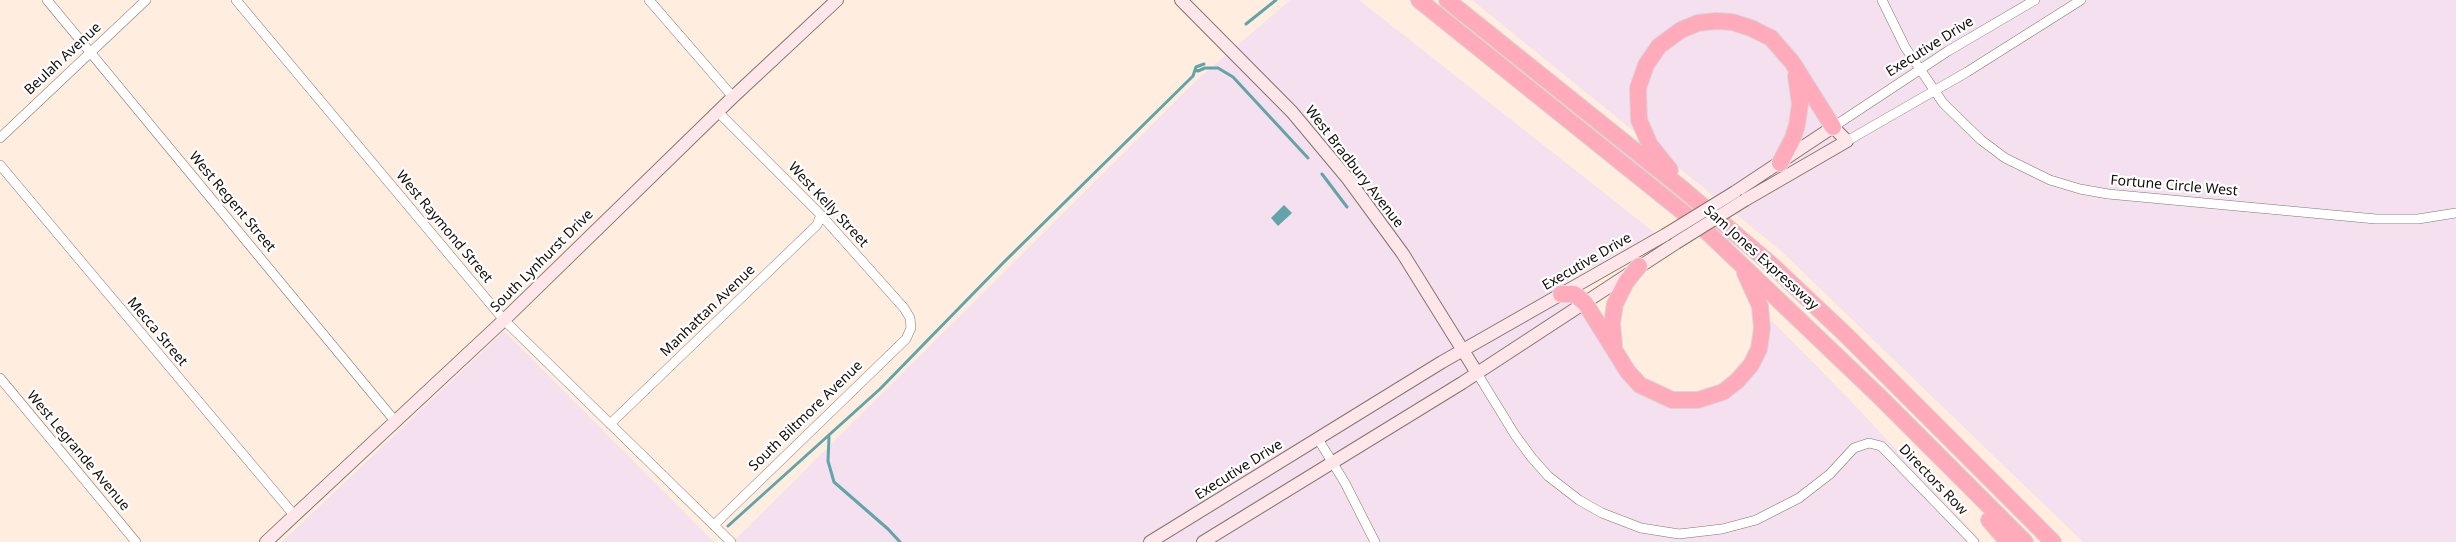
<!DOCTYPE html>
<style>
body{margin:0}
canvas{display:block;background:#ffede0}
</style>
<canvas width="2456" height="542"></canvas>
<script>
const ctx = document.querySelector('canvas').getContext('2d');
ctx.lineJoin = 'round';
function paint(path, color) { ctx.fillStyle = color; ctx.fill(path, 'evenodd'); }
const toPath = rows => new Path2D(rows.map(r => 'M' + r).join(''));
function strokePath(path, color, width, dash) { ctx.strokeStyle = color; ctx.lineWidth = width; ctx.lineCap = dash ? 'butt' : 'round'; ctx.setLineDash(dash || []); ctx.stroke(path); }
function label(font, color, halo, rows, align = 'center') {
  ctx.font = font + ' "Noto Sans",sans-serif'; ctx.lineWidth = 4.5; ctx.setLineDash([]); ctx.textBaseline = 'middle'; ctx.strokeStyle = halo; ctx.fillStyle = color; for (const [text, x, y, turn = 0] of rows) {
    ctx.save(); ctx.translate(x, y); ctx.rotate((+turn || 0) * Math.PI / 180); ctx.textAlign = isNaN(turn) ? turn : align; if (halo) ctx.strokeText(text, 0, 0); ctx.fillText(text, 0, 0); ctx.restore();
  }
}
paint(toPath([
 [1290,0,1359,0,1655,233,1564,283,1623,375,1651,400,1683,407,1709,405,1734,395,1751,378,1765,355,1771,320,1849,399,1982,542,733,542,1197,80],
 [1472,0,2456,0,2456,542,2083,542,1779,249],
 [504,331,714,542,282,542]
]), '#f4e0ef');
paint(toPath([
 [1284,205,1292,213,1278,226,1271,218]
]), '#63a4a8');
strokePath(toPath([
 [1246,24,1276,0],
 [1195,70,1198,71,1205,68,1218,68,1233,77,1308,158],
 [1322,174,1347,207],
 [829,437,828,461,834,482,888,529,900,542],
 [728,526,880,389,1004,262,1193,76,1196,67,1204,64]
]), '#63a4a8', 3);
const street = toPath([
 [47,0,395,421],
 [236,0,504,320,731,542],
 [649,0,733,97],
 [1882,0,1905,47,1943,103,1981,140,2005,158,2050,180,2080,189,2108,194,2376,219,2418,219,2456,213],
 [1833,127,1948,51,2035,0],
 [0,138,146,0],
 [1847,141,1967,72,2081,0],
 [0,165,294,515],
 [1477,373,1515,435,1532,458,1548,476,1579,500,1602,513,1641,528,1679,534,1722,529,1756,520,1799,498,1830,474,1854,448,1869,443,1881,446,1886,451,1974,542],
 [0,378,136,542],
 [610,424,817,225,821,215],
 [1318,439,1345,483,1375,542],
 [714,525,906,339,911,328,910,318,904,308,821,215,718,112]
]);
const secondary = toPath([
 [1181,0,1292,112,1348,179,1403,254,1477,373],
 [1735,192,1833,127,1847,141,1745,200],
 [266,542,504,320,733,97,837,0],
 [1150,542,1442,362,1665,235],
 [1203,542,1462,383,1676,243]
]);
const highway = toPath([
 [1419,0,1704,229,1880,397,2025,542],
 [1447,0,1684,190,1773,266,1846,335,2053,542],
 [1780,163,1793,138,1797,125,1800,104,1796,76],
 [1670,170,1650,145,1639,120,1638,88,1646,65,1659,46,1681,30,1698,23,1716,21,1732,22,1751,28,1771,38,1792,62,1833,127],
 [1561,294,1574,294,1585,303,1628,372,1640,385,1672,400,1698,400,1723,392,1737,381,1751,365,1759,349,1762,328,1760,306,1745,273],
 [1614,345,1612,323,1615,304,1626,282,1639,266],
 [1989,520,2008,542]
]);
strokePath(street, '#85766a', 10);
strokePath(secondary, '#85766a', 14);
strokePath(highway, '#d9d8d7', 18);
strokePath(street, '#fff', 9);
strokePath(secondary, '#ffe6eb', 12);
strokePath(highway, '#ffabbb', 16);
const secondaryBridge = toPath([
 [1665,235,1735,192],
 [1676,243,1745,200]
]);
strokePath(secondaryBridge, '#85766a', 14, []);
strokePath(secondaryBridge, '#ffe6eb', 12);
label('14px', '#110c07', '#fff', [
 ["Executive Drive",1930,47,-32],
 ["Beulah Avenue",63,59,-43],
 ["West Bradbury Avenue",1354,167,52],
 ["Fortune Circle West",2174,186,5],
 ["West Regent Street",232,202,50],
 ["West Kelly Street",828,205,47],
 ["West Raymond Street",444,227,50],
 ["Sam Jones Expressway",1761,258,42],
 ["South Lynhurst Drive",542,261,-45],
 ["Executive Drive",1587,262,-30],
 ["Manhattan Avenue",708,311,-44],
 ["Mecca Street",157,332,50],
 ["South Biltmore Avenue",806,416,-44],
 ["West Legrande Avenue",78,451,50],
 ["Executive Drive",1239,470,-32],
 ["Directors Row",1933,480,46]
]);
</script>
